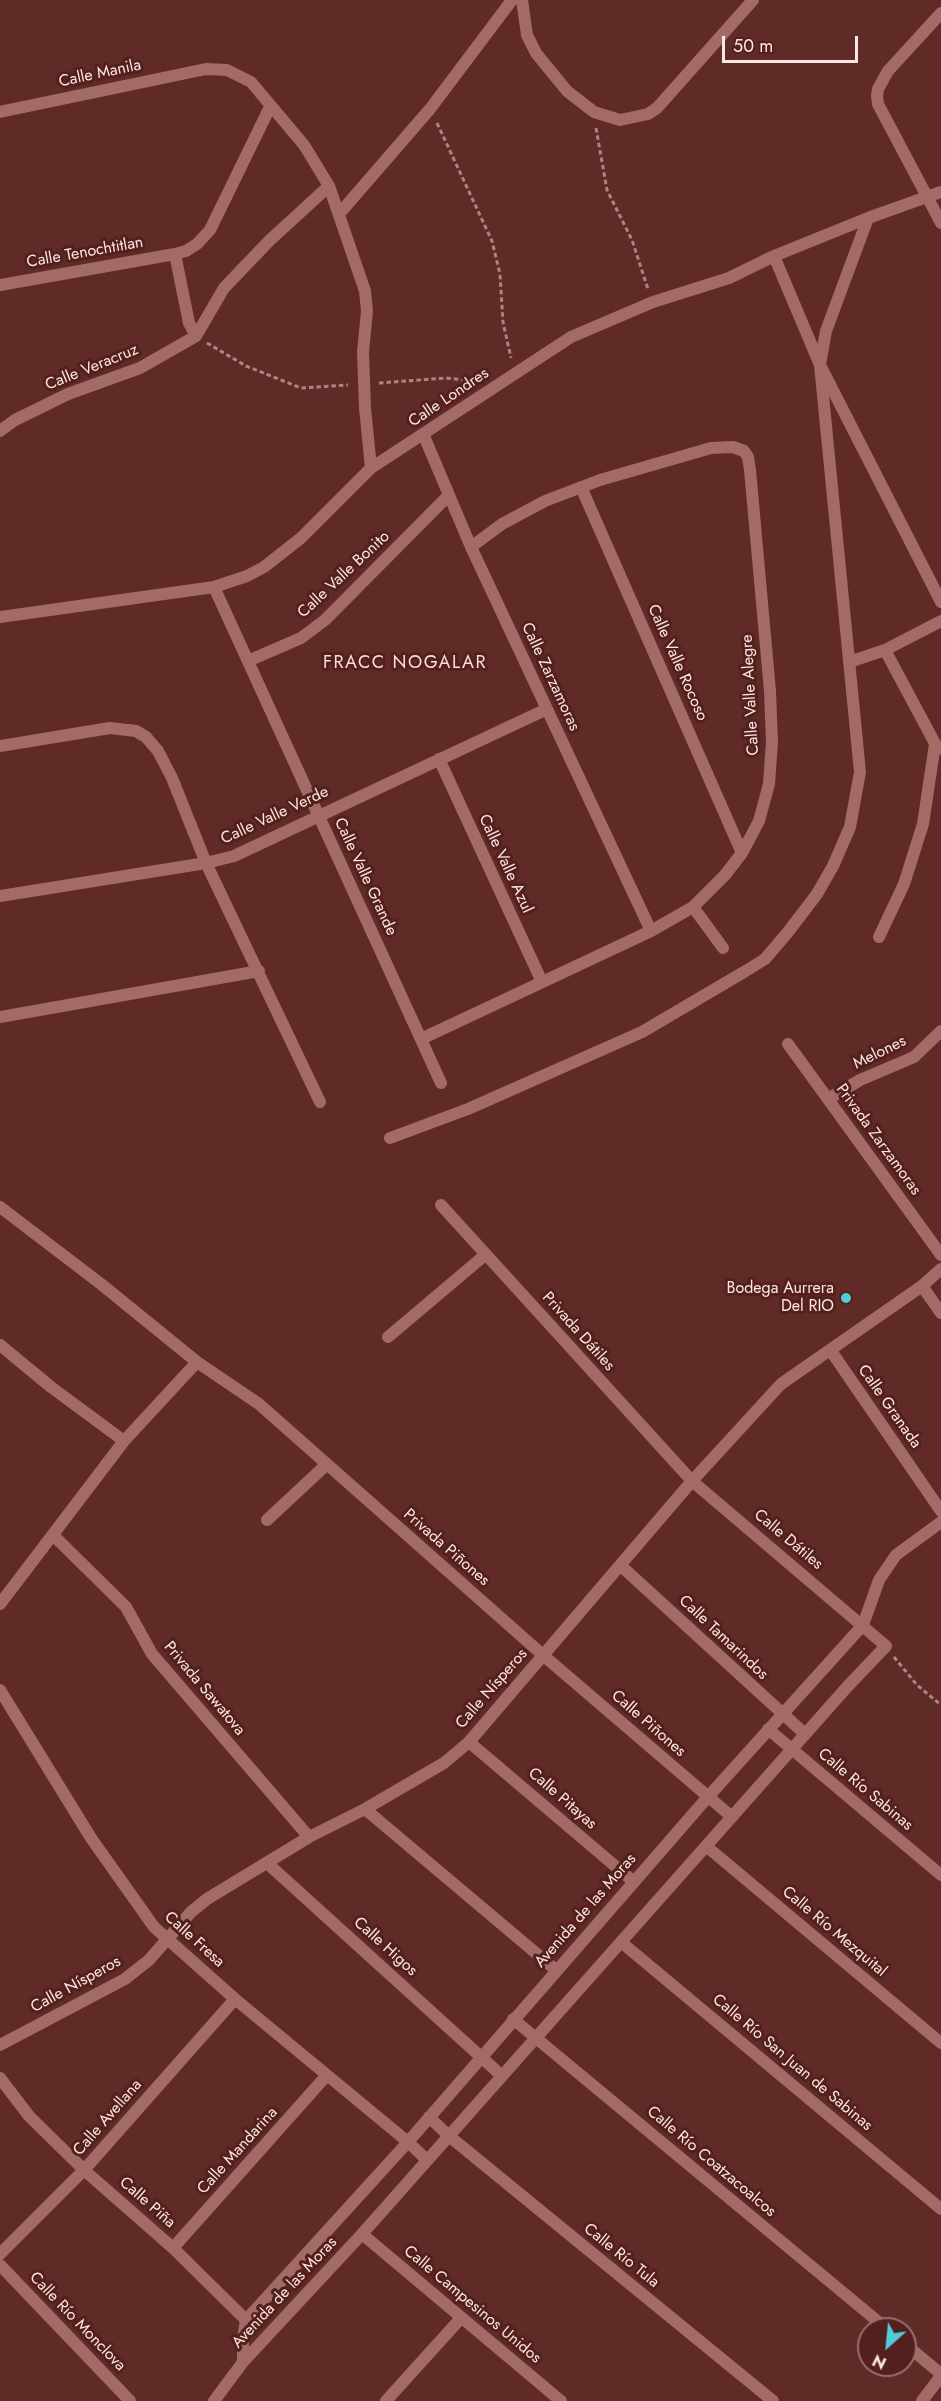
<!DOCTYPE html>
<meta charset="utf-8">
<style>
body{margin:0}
#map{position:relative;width:941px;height:2401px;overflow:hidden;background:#602b27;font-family:Jost,sans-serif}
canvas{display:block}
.north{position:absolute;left:857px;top:2317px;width:60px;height:60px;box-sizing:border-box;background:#54201d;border:2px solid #976f6c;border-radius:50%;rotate:207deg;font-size:16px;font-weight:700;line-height:24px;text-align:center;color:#fbe6e3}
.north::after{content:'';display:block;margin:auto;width:21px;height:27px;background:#52cbd9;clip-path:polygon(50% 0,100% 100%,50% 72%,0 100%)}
.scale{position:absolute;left:722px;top:36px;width:136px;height:27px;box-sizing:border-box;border:3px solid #fbe6e3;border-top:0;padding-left:8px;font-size:18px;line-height:21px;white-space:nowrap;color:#fbe6e3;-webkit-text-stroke:4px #54201d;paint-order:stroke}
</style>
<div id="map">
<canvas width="941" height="2401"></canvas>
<div class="north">N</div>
<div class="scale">50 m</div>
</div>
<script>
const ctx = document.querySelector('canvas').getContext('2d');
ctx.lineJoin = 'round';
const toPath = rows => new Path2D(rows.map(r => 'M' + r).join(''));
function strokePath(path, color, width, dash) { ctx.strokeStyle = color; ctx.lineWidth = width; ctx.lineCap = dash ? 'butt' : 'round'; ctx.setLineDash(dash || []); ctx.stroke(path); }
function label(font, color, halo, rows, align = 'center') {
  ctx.font = font + ' Jost,sans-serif'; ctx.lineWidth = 6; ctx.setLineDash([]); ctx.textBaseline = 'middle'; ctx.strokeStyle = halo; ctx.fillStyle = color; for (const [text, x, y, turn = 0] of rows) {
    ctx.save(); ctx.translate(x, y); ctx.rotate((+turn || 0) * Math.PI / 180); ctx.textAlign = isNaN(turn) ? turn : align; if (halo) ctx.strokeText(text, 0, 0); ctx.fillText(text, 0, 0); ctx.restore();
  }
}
strokePath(toPath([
 [437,123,492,241,500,274,503,322,511,358],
 [596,128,607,190,632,240,648,289],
 [207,343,246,366,301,388,348,385],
 [379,383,446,378,477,381],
 [894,1657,917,1685,941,1705]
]), '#ab8582', 3, [4.5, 3]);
strokePath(toPath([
 [522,0,527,35,536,53,549,69,567,91,594,112,620,120,648,114,657,108,753,0],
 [941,13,888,71,878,89,877,96,878,104,941,223],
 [0,112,206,69,227,70,251,82,304,145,329,186,365,291,367,311,363,352,365,408,371,468],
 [339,214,430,109,512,0],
 [774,256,820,365,941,602],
 [0,285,175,254],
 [196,336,189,323,175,254,186,251,197,244,210,230,270,107],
 [0,431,15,420,68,394,140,368,196,336,224,288,269,241,329,186],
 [424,436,471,547,651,931],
 [581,487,742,853],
 [214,587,441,1083],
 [0,617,214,587,247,576,264,567,301,538,371,468,571,337,653,302,729,278,774,256,868,218,941,192],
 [885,650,938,749],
 [248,661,301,638,325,620,449,495],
 [849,662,885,650,941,621],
 [0,746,110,728,136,731,146,737,158,751,172,778,206,863,320,1102],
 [439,759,542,982],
 [0,896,206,863,234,856,547,709],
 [693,907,723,948],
 [879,937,904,884,923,824,935,744],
 [0,1017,259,971],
 [421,1039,651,931,693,907,725,875,742,853,759,821,769,784,772,742,770,691,750,470,748,457,744,451,733,447,711,448,600,480,545,501,502,524,471,547],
 [788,1044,941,1255],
 [828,1099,860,1080,914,1057,941,1031],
 [390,1138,468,1109,642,1032,744,972,765,959,788,932,817,894,833,866,850,827,860,772,820,365,826,331,868,218],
 [0,1207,101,1284,197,1362,259,1404,544,1656,732,1817],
 [922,1286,941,1313],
 [388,1337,485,1255],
 [0,1345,51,1387,124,1441],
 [831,1351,941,1511],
 [267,1520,326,1465],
 [53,1535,126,1607,152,1654,309,1837],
 [620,1565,805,1734],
 [0,1604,124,1441,197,1362],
 [0,1690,91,1838,154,1927,235,1999,408,2142,427,2160],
 [768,1729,941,1875],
 [469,1742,634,1882],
 [365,1809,556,1970],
 [706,1846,941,2043],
 [267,1863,502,2076],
 [621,1942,941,2209],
 [513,2019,887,2329],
 [0,2045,125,1979,149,1960,191,1912,207,1899,309,1837,365,1809,444,1763,469,1742,692,1481,781,1384,922,1286,941,1269],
 [0,2078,29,2116,84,2170,173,2248,246,2320,243,2339,243,2362],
 [429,2117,449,2136,773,2401],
 [362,2234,561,2401],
 [173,2248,327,2075],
 [0,2254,84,2170,235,1999],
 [0,2265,130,2401],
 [246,2320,408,2142,707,1798,863,1625,879,1580,896,1555,941,1522],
 [905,2344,941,2374],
 [214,2401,243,2362,362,2234,847,1687,886,1646,692,1481,441,1205],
 [386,2401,461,2318],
 [922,2401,941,2376]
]), '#a36b65', 12);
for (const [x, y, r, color] of [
 [846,1298,6,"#52cbd9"]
]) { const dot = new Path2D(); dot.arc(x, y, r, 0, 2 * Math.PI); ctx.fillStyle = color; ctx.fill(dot); strokePath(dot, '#54201d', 2); }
label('16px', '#fbe6e3', '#54201d', [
 ["Calle Manila",100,74,-12],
 ["Calle Tenochtitlan",85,253,-10],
 ["Calle Veracruz",92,368,-22],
 ["Calle Londres",449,398,-34],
 ["Calle Valle Bonito",344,575,-43],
 ["Calle Valle Rocoso",677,663,66],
 ["Calle Zarzamoras",550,677,65],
 ["Calle Valle Alegre",751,695,-93],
 ["Calle Valle Verde",275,816,-25],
 ["Calle Valle Azul",505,864,65],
 ["Calle Valle Grande",365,877,65],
 ["Melones",880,1053,-26],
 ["Privada Zarzamoras",878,1140,54],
 ["Privada Dátiles",578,1332,48],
 ["Calle Granada",889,1407,55],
 ["Calle Dátiles",788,1540,40],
 ["Privada Piñones",446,1548,41],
 ["Calle Tamarindos",723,1638,43],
 ["Privada Sawatova",204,1689,50],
 ["Calle Nísperos",492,1689,-49],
 ["Calle Piñones",648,1724,41],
 ["Calle Río Sabinas",865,1790,40],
 ["Calle Pitayas",562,1799,41],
 ["Avenida de las Moras",586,1911,-49],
 ["Calle Río Mezquital",834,1932,40],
 ["Calle Fresa",194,1940,42],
 ["Calle Higos",385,1947,42],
 ["Calle Nísperos",76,1985,-29],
 ["Calle Río San Juan de Sabinas",792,2063,40],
 ["Calle Avellana",108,2118,-49],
 ["Calle Mandarina",238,2151,-48],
 ["Calle Río Coatzacoalcos",711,2162,40],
 ["Calle Piña",147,2203,41],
 ["Calle Río Tula",621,2256,39],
 ["Avenida de las Moras",285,2293,-47],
 ["Calle Campesinos Unidos",472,2305,40],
 ["Calle Río Monclova",77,2322,46]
]);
label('16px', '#fbe6e3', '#54201d', [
 ["Bodega Aurrera",834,1289],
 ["Del RIO",834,1307]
], 'right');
ctx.letterSpacing = '1.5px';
label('18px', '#f8dcd9', '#54201d', [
 ["FRACC NOGALAR",405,664]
]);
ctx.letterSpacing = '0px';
</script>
